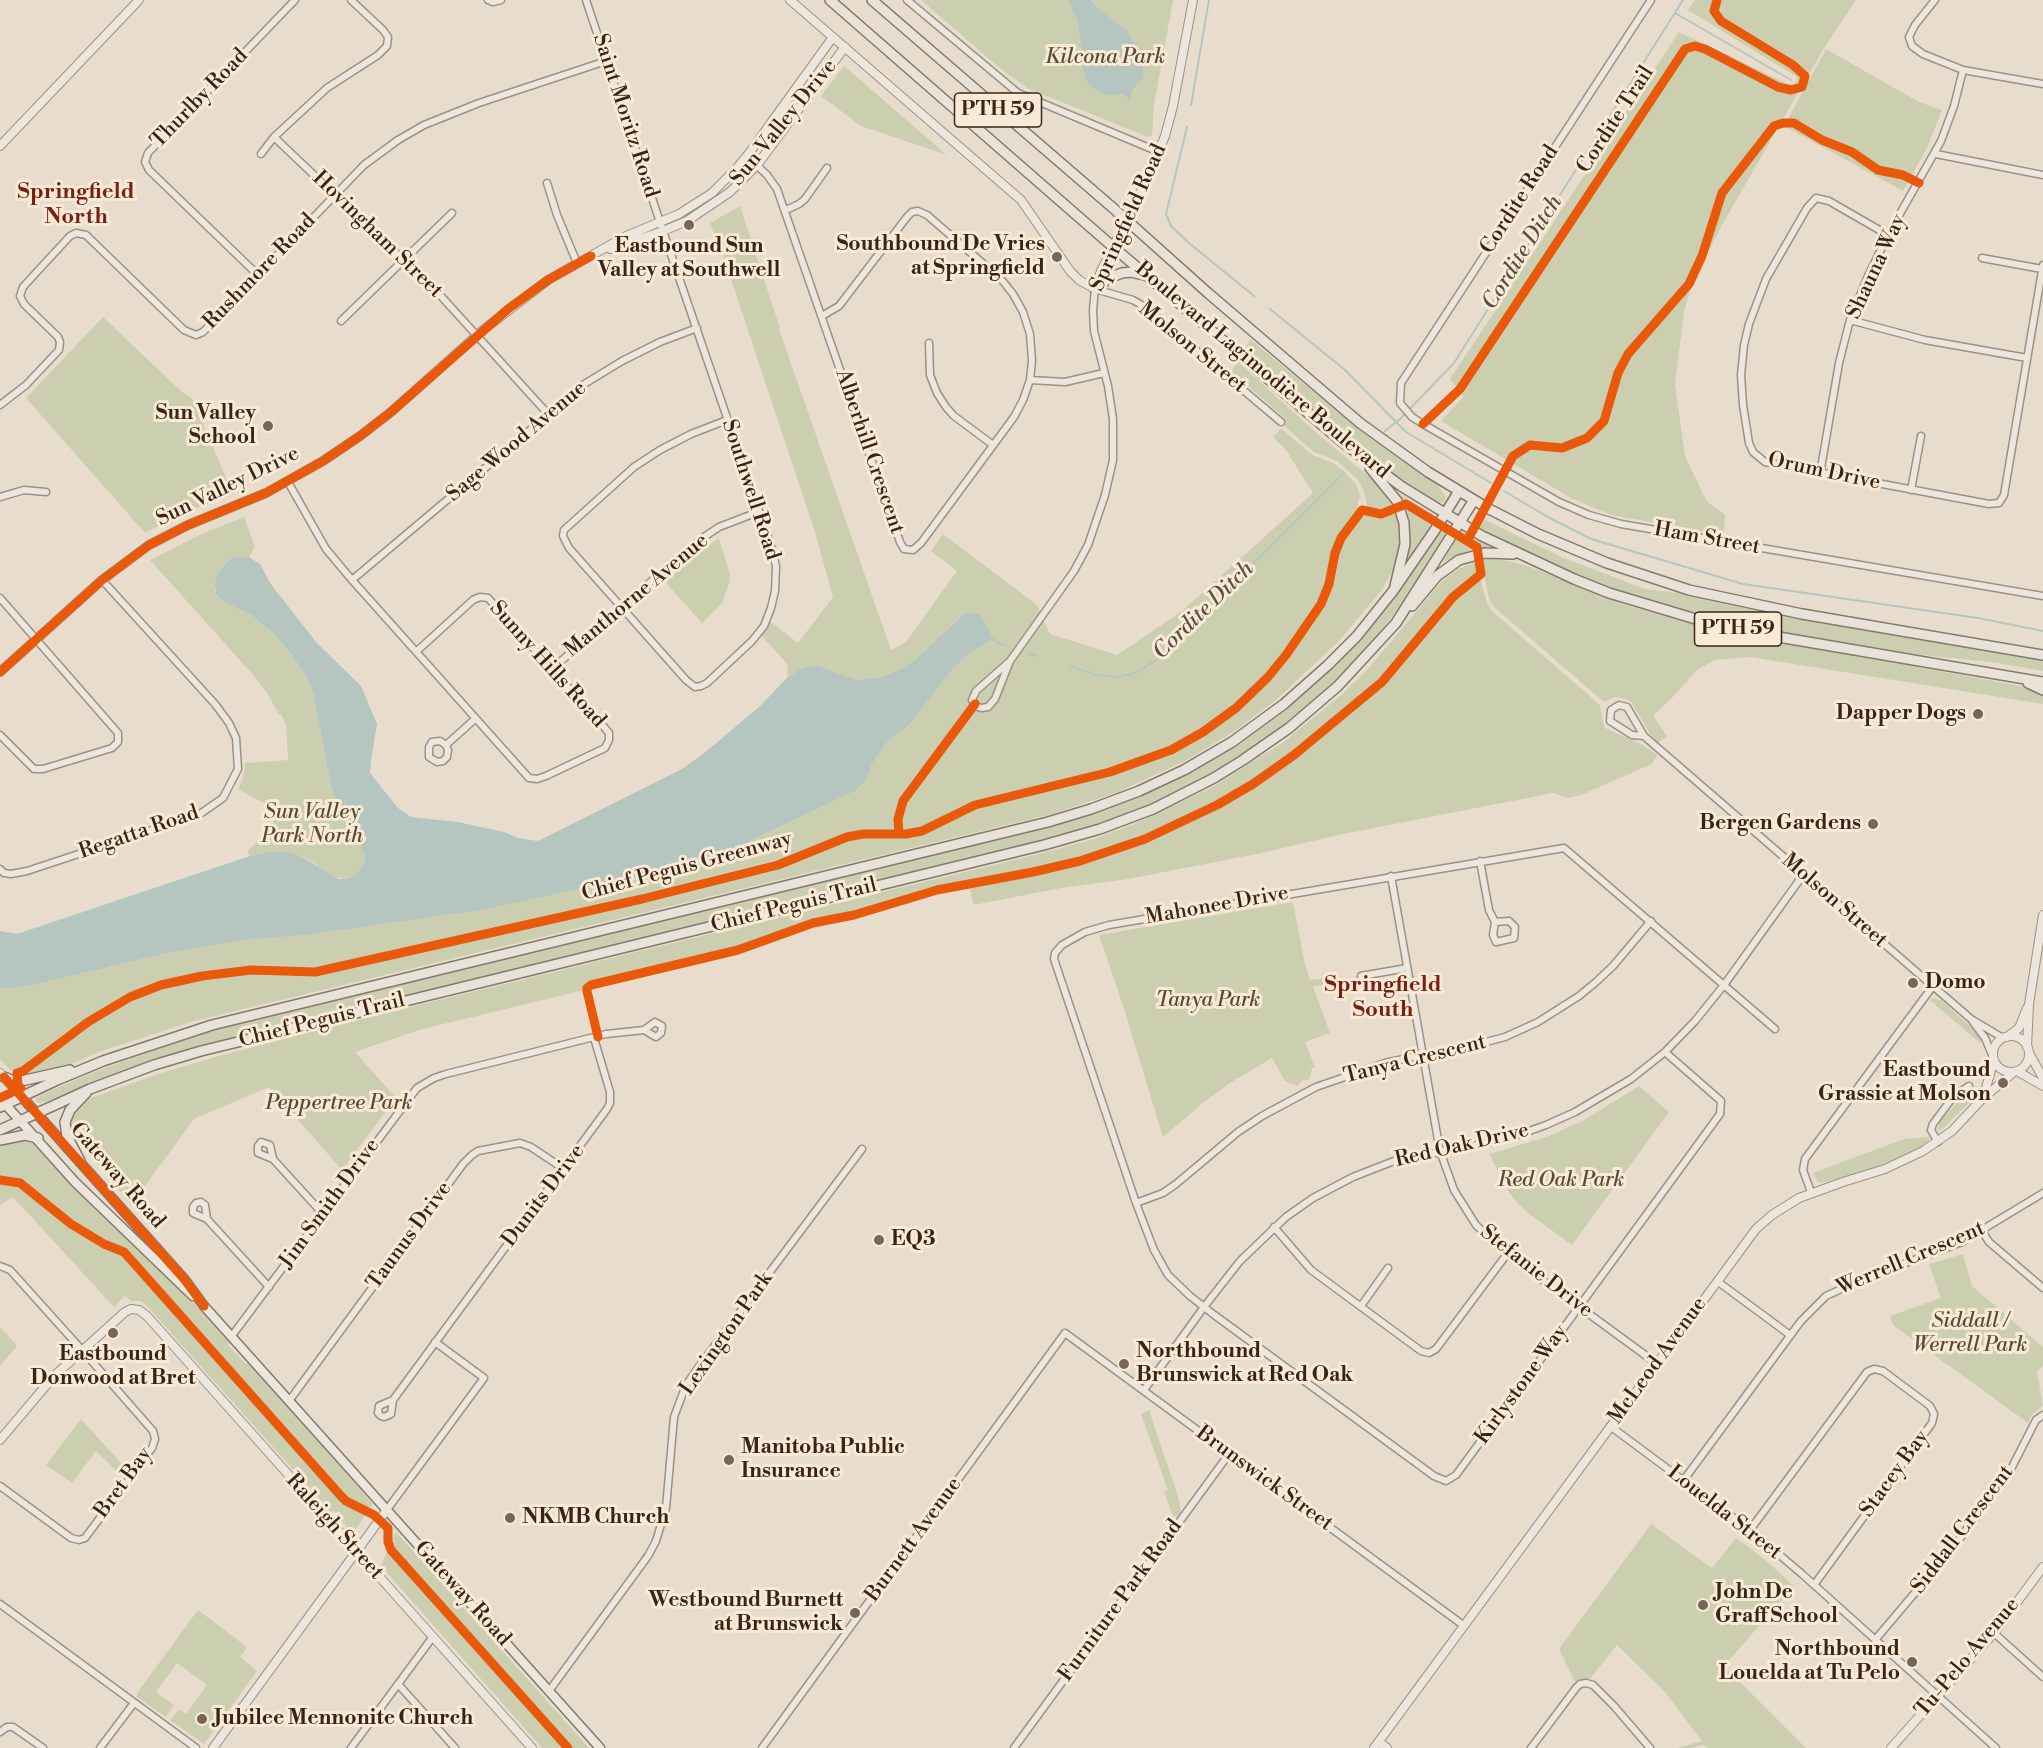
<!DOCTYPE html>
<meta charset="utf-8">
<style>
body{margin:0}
canvas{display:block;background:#e8ddcc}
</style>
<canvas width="2043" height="1748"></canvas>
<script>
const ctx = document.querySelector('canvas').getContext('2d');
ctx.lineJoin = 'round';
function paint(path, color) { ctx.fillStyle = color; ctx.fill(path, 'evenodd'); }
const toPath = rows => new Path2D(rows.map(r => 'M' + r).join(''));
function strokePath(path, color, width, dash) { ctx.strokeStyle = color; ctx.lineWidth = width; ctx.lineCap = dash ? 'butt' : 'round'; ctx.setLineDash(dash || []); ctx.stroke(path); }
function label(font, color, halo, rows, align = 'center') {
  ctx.font = font + ' "Libre Bodoni",serif'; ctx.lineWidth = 6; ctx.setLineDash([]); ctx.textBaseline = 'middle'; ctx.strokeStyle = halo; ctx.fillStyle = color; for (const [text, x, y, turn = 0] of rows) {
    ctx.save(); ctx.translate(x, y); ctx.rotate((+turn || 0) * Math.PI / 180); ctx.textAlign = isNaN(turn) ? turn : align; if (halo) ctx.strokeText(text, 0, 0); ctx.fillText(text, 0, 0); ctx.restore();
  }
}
paint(toPath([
 [921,0,1173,0,1154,105,1152,135,1148,137,1029,89,1002,70],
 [1695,0,1856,0,1824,48,1722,225,1692,285,1684,311,1675,385,1685,456,1707,502,1725,514,1724,535,1611,515,1571,498,1441,421,1463,397,1450,379,1679,32,1788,84,1795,83,1797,77,1688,10],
 [1826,49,1919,102,1942,110,1927,148,1903,191,1784,126],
 [844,66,947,155,861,126,821,96],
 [740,206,780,328,779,329,891,650,905,643,957,571,931,551,943,534,1037,605,1050,634,1117,655,1182,611,1313,493,1286,450,1273,437,1281,428,1312,455,1331,462,1342,469,1356,484,1361,498,1358,500,1357,514,1343,531,1337,542,1327,583,1320,603,1314,613,1273,668,1246,696,1212,723,1176,745,1134,763,974,804,921,829,906,832,850,835,780,862,649,896,335,965,314,969,265,967,237,969,158,984,132,993,105,1008,21,1071,16,1072,10,1070,0,1059,0,989,29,986,172,952,244,940,306,935,480,910,632,878,684,865,735,848,855,791,865,782,872,764,887,742,909,725,950,672,965,657,992,639,965,613,916,659,897,671,875,678,858,680,815,665,800,669,787,678,788,665,762,636,771,622,798,643,833,597,814,529,722,252,710,223],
 [103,317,182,392,192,398,233,494,182,514,145,533,26,398],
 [1250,339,1366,435,1437,484,1446,497,1444,502,1438,503,1430,499,1381,465,1318,415,1243,352],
 [1238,362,1320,436,1377,483,1395,508,1378,513,1368,510,1365,495,1359,481,1337,461,1314,452,1284,426,1286,422,1284,417,1231,372],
 [1397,492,1437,517,1404,569,1409,545,1409,531,1407,516],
 [1396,510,1402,537,1398,556,1394,568,1382,590,1338,642,1277,699,1238,729,1187,760,1118,792,1052,814,194,1021,99,1052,63,1068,19,1078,19,1074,99,1016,119,1004,156,988,198,979,245,972,313,973,332,970,619,907,766,870,788,864,835,843,850,838,864,836,909,836,920,833,972,809,1124,771,1164,756,1216,726,1259,689,1281,665,1324,603,1340,546,1347,532,1361,516,1382,516],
 [244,517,255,547,249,557,233,557,227,562,217,575,215,590,216,594,227,604,250,614,272,632,290,652,306,676,313,692,331,786,359,836,363,848,365,857,363,866,355,875,347,879,331,876,314,863,300,856,269,852,250,856,247,851,264,836,280,812,238,789,244,775,245,763,288,760,286,725,281,714,279,714,267,693,254,676,150,560,201,534],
 [1477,518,1485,520,1564,558,1645,589,1684,594,1778,614,2043,659,2043,671,1998,663,1896,652,1741,625,1687,612,1626,594,1570,572,1474,526,1473,521],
 [1448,526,1451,528,1450,532,1406,599,1372,641,1328,690,1267,739,1222,768,1148,806,1096,826,1029,845,220,1041,131,1069,53,1100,40,1103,36,1102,36,1098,45,1093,96,1071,232,1024,1060,823,1128,800,1163,785,1223,752,1271,720,1302,695,1363,636,1403,585,1435,538],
 [1461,531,1490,547,1467,551,1442,563],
 [719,538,730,574,729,584,722,603,702,623,665,582,700,551],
 [1490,559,1508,561,1525,565,1625,605,1707,628,2031,688,2043,693,2043,704,1750,657,1714,660,1696,671,1672,698,1653,716,1667,736,1658,743,1650,734,1631,702,1627,699,1615,697,1604,702,1494,607,1489,599,1481,560],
 [1479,561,1479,572,1477,575,1446,601,1397,662,1380,681,1361,697,1302,747,1266,773,1231,795,1166,828,1117,847,1076,860,920,892,846,915,811,922,738,948,590,983,587,984,584,990,419,1030,355,1052,396,1098,342,1170,269,1087,194,1119,131,1205,80,1143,74,1129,69,1128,71,1115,80,1104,88,1099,161,1073,215,1057,353,1021,1034,855,1091,840,1132,825,1211,788,1282,743,1340,696,1367,670,1443,580,1458,569],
 [1477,579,1481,581,1487,603,1492,611,1600,705,1603,723,1605,728,1641,744,1657,755,1652,764,1581,795,1568,798,1553,793,1343,834,1257,854,1128,879,1061,888,974,905,969,886,1062,868,1115,852,1181,825,1250,787,1300,753,1379,686,1404,660,1446,607],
 [1293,902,1305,965,1310,980,1333,977,1323,985,1313,987,1330,1033,1305,1042,1315,1067,1312,1068,1310,1077,1308,1080,1302,1081,1297,1086,1285,1081,1272,1058,1230,1083,1204,1102,1163,1137,1124,1009,1099,935],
 [1932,998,1941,1000,1983,1038,1980,1043,1930,1000],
 [1639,1086,1669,1112,1572,1245,1528,1213,1517,1203,1508,1191,1489,1154,1547,1137,1584,1120],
 [1971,1096,1973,1099,1962,1110,1940,1131,1938,1130,1939,1123,1959,1100],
 [1930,1137,1927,1143,1906,1155,1870,1169,1822,1183,1818,1182,1813,1173,1904,1139],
 [17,1140,34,1142,188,1297,230,1342,228,1345,246,1364,249,1362,373,1504,356,1529,348,1529,334,1511,331,1512,146,1305,141,1301,132,1301,125,1296,114,1307,13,1197,0,1205,0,1144],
 [1963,1254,1972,1286,2043,1347,2043,1365,2037,1372,2043,1405,2031,1416,2028,1423,1893,1325,1890,1316,1941,1298,1929,1264],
 [0,1327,17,1346,0,1366],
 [1149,1410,1179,1499,1181,1512,1177,1517,1173,1516,1164,1492,1168,1490,1141,1414],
 [81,1419,128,1471,123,1477,96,1451,72,1483,46,1465],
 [1651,1524,1712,1568,1736,1538,1763,1558,1794,1586,1724,1666,1806,1748,1707,1748,1704,1745,1691,1748,1677,1748,1702,1741,1665,1692,1617,1645,1590,1679,1581,1679,1575,1682,1559,1649],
 [396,1532,589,1748,542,1748,381,1566],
 [198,1610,247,1647,240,1657,257,1671,204,1744,170,1720,179,1709,186,1714,207,1685,177,1663,156,1692,174,1705,166,1717,137,1697,137,1693]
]), '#cccfaf');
paint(toPath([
 [1068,0,1090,0,1096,7,1128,32,1139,51,1144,77,1132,90,1130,100,1123,94,1107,95,1094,89,1087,82,1084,72,1078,21],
 [233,557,249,557,260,564,270,583,316,642,361,686,377,724,371,761,370,773,398,808,411,817,458,822,504,832,518,838,538,841,682,769,708,750,759,707,787,678,800,669,815,665,858,680,876,678,897,671,916,659,965,613,979,614,989,629,992,639,965,657,950,672,909,725,887,742,872,764,865,782,855,791,735,848,684,865,632,878,481,910,306,935,244,940,172,952,29,986,0,989,0,931,17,934,250,856,269,852,288,852,300,856,339,879,347,879,355,875,363,866,365,857,359,837,338,804,331,786,313,692,306,676,290,652,272,632,250,614,227,604,216,594,215,585,217,575,227,562]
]), '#b5c5bf');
strokePath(toPath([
 [1675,13,1791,80],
 [1191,105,1209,0],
 [1187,127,1166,214,1171,226,1189,243,1254,296],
 [1270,309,1345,370,1406,432,1491,483],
 [1385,431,1401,418,1454,363,1683,0],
 [1504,491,1546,516,1591,539,1743,584,1978,618,2043,631],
 [992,639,1006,646],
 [1029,654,1036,656],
 [1070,666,1096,675,1117,677,1135,673,1158,659,1343,474]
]), '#b5c5bf', 2);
const minor = toPath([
 [488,0,493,2,501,0],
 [586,0,663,231,772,549,776,566,775,591,771,608,764,626,752,641,707,683,701,686,695,687,686,680,569,548,563,536,564,530,634,467,660,450,691,434,727,420],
 [907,0,1018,93,1159,152],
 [1651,0,1401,383,1400,403,1412,417,1423,424,1559,502,1589,515,1621,524,2043,596],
 [1935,0,1915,25,1909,37,1912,46,1923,54,1963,70,2043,84],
 [274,137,440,295,548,414],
 [261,154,274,137,327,88,378,55,387,46,388,37,383,30,351,0],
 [1936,154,2043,175],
 [747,156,767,175,777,189,900,542,904,549,913,550,921,543,1014,417,1023,400,1030,380,1032,361,1030,334,1023,312,1013,294,1001,279,927,215,918,211,912,212,907,217,839,306,822,316],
 [547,183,557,215,577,263],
 [786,210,799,204,805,199,827,168],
 [1888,235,1829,201,1816,198,1807,208,1766,279,1749,324,1744,345,1741,375,1743,405,1749,443,1753,452,1765,462,1989,504,1999,503,2004,495,2043,265],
 [1982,258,2042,269],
 [258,275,149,170,145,162,148,153,295,0],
 [1850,320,1925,340,2027,358],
 [341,321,452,213],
 [929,343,930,375,937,393,946,407,954,416,993,445],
 [1030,380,1065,382,1104,373],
 [0,405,26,385,59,350,60,342,58,337,24,304,20,296,23,287,70,236,76,233,86,235,184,330,196,335,203,332,364,165,398,140,424,125,479,103,606,61],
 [1820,474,1839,363,1850,320,1868,276,1888,235,1941,141,1954,106,1963,70],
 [288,482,326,549,352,580,529,778,537,779,546,776,605,748,609,740,609,733,604,727,488,598,480,597,473,600,417,651],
 [1911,490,1921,436],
 [0,497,24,490,46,492],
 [352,580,586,383,622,361,660,342,697,328],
 [0,598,118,733,118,742,112,748,43,769,34,769,0,735],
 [1010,661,995,699,988,707,981,708,978,707,972,700,976,691,1010,661,1074,571,1088,545,1105,495,1113,460,1113,419,1108,386,1094,331,1093,310,1095,289,1133,300,1145,307,1281,422],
 [552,669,672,563,704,537,719,527,758,512],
 [1644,736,1627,707,1619,705,1611,710,1610,721,1632,735,1644,736,1971,1019,2003,1038],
 [446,745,440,741,432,742,429,747,429,757,437,762,443,761,447,757,448,750,446,745,475,719],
 [1480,861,1489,910,1495,922,1493,935,1496,942,1514,938,1515,927,1509,921,1495,922],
 [0,869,4,873,11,874,27,871,200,814,223,798,238,769,236,738,229,723,215,704,102,580],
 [1391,876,1440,1151,1454,1190,1476,1225,1507,1254,1656,1363],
 [1361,976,1407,968],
 [1973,1022,1985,1038,1993,1057],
 [1665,1052,1721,1101,1720,1114,1456,1475,1446,1481,1434,1476,1213,1314,1190,1296,1168,1275,1154,1250,1136,1203,1054,959,1055,953,1062,945,1085,932,1109,925,1564,848,1775,1029],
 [1938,1142,1931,1130,1933,1124,1953,1097,1969,1086],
 [273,1159,270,1145,261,1142,258,1146,258,1153,273,1159,323,1214],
 [1811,1192,1803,1170,1805,1159,1933,986],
 [1136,1203,1163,1193,1176,1184,1238,1132,1262,1116,1316,1087,1385,1063,1422,1055,1444,1053,1505,1037,1538,1022,1579,996,1596,982,1613,966,1651,921],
 [207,1219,205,1205,201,1202,196,1203,193,1207,193,1213,207,1219,269,1287],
 [1274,1227,1311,1270,1421,1351,1429,1353,1436,1349,1507,1254],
 [1982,1231,1989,1242,2043,1288],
 [0,1266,10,1270,82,1350,153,1431,155,1439,152,1448,85,1538,79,1540,71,1538,0,1486],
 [1717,1281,1790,1335],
 [1361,1306,1388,1268],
 [231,1337,417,1088,434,1078,446,1074,606,1034,644,1030,656,1037,661,1033,662,1026,655,1022,644,1030],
 [1144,1390,1204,1307,1240,1261,1286,1217,1313,1198,1353,1177,1394,1161,1482,1144,1515,1136,1546,1125,1575,1112,1631,1079,1665,1052,1695,1021,1724,985,1803,875],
 [393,1400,391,1414,384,1417,381,1416,378,1413,379,1406,393,1400,607,1109,610,1103,610,1092,594,1038],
 [289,1401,463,1164,472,1155,478,1151,520,1143,531,1147,564,1169],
 [1610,1426,1750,1530,1802,1574,1996,1748],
 [1683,1481,1801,1321,1826,1296,1863,1279,1962,1242,2043,1193],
 [386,1511,484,1378,435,1342],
 [1750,1530,1867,1372,1874,1369,1883,1371,1930,1406,1934,1414,1932,1423,1814,1585],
 [0,1604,196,1748],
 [1994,1633,2043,1677],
 [1875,1640,1952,1549,2011,1469,2036,1420,2043,1415],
 [398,1684,455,1748],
 [549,1691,648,1556,656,1541,666,1508,674,1417,686,1385,698,1368,862,1149],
 [0,1732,7,1727,13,1727,43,1748],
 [100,1748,134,1703],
 [351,1748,432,1638],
 [762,1748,1065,1333,1463,1625],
 [1014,1748,1229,1454],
 [1531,1748,1576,1688,1580,1684,1586,1683,1593,1685,1614,1706,1650,1748]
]);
const tertiary = toPath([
 [790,0,1021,200,1070,271,1079,280,1095,289,1101,271,1147,179,1165,136,1173,106,1193,0],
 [0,146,139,0],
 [610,249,663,231,687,221,730,192,757,165,845,47],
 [0,672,102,580,149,545,188,525,266,493,323,461,360,436,391,412,483,330,548,280,626,236,679,214,712,193,736,169,750,152,833,37],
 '1993 1054a18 18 0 1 1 36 0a18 18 0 1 1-36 0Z',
 [2007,1037,2019,1028,2027,1008],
 [2027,1047,2029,1004,2043,915],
 [2029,1053,2043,1078],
 [2017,1071,2043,1086],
 [0,1073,21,1096],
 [1983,1098,1994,1060],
 [0,1440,54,1376,125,1312,131,1309,139,1310,147,1316,532,1748],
 [1379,1742,1387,1748],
 [213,1748,386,1511],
 [1374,1748,1756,1229,1772,1215,1799,1198,1843,1182,1885,1169,1923,1151,1952,1131,1982,1099,2014,1072],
 [1891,1748,1994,1633,2043,1567]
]);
const secondary = toPath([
 [21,1096,185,1280,204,1306,600,1748],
 [5,1104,75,1182,193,1296]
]);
const primary = toPath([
 [830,0,1112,246,1341,441,1401,486,1482,536,1574,579,1609,593,1699,620,1755,633,2043,682],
 [872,0,1113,208,1208,293,1360,423,1428,472,1489,509,1538,534,1607,563,1689,590,1802,614,2043,655],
 [1095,289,1109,278,1122,273,1131,272,1144,275],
 [1370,468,1397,501,1404,523,1405,544,1395,586],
 [1412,606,1437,576,1459,560,1485,553,1513,554],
 [2028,683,2043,690],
 [4,1077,14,1081,21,1081,70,1070],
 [0,1107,57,1080,103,1061,212,1025,1048,822,1091,809,1139,791,1184,770,1232,742,1284,704,1328,665,1357,636,1393,591,1435,530,1459,491],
 [0,1130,90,1089,154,1065,201,1051,1044,845,1100,829,1153,809,1214,778,1243,760,1289,728,1338,686,1396,623,1474,500],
 [0,1140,25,1135,38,1138],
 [80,1161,67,1136,65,1122,70,1110,86,1093]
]);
strokePath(minor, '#9a9287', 9);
strokePath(tertiary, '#9a9287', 10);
strokePath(secondary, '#82796f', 11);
strokePath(primary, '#82796f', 12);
strokePath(minor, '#ece6dd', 6);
strokePath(tertiary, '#ece6dd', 8);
strokePath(secondary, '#ece6dd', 8);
strokePath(primary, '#e9e2d8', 9);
strokePath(toPath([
 [1423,424,1460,389,1685,49,1695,46,1705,49,1778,87,1791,90,1802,87,1805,76,1793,65,1721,21,1714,11,1717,0],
 [0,672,102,580,149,545,188,525,266,493,323,461,360,436,391,412,508,309,548,280,591,256],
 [899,833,898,819,903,801,975,704],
 [598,1037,587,991,587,988,591,985,738,950,813,923,854,915,937,890,1033,872,1080,861,1145,839,1217,805,1253,784,1294,755,1382,682,1453,597,1481,574,1477,547,1467,541],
 [4,1077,185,1280,204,1306],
 [0,1098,21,1088,18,1086,17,1073,23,1071,88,1022,130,997,161,985,202,976,251,970,315,972,642,899,778,865,847,837,863,834,906,834,922,831,975,805,1110,772,1171,750,1203,732,1236,708,1268,677,1286,655,1321,604,1329,584,1335,553,1341,538,1362,510,1381,514,1406,504,1467,541,1513,456,1530,445,1562,448,1587,438,1604,421,1618,373,1628,354,1689,284,1702,256,1722,193,1774,126,1783,123,1794,123,1822,140,1852,152,1878,170,1903,175,1919,183],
 [0,1180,20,1183,71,1224,104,1244,124,1252,341,1496,346,1501,374,1515,388,1528,388,1542,391,1550,568,1748]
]), '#e8590c', 9);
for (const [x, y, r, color] of [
 [689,225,6,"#766558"],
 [1057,257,6,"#766558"],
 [268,426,6,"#766558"],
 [1978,714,6,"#766558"],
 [1873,824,6,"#766558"],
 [1913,983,6,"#766558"],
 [2003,1083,6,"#766558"],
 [879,1240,6,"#766558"],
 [113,1333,6,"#766558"],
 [1124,1364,6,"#766558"],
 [729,1460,6,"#766558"],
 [510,1518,6,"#766558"],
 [1703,1605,6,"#766558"],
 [855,1613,6,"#766558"],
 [1912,1662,6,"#766558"],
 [202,1719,6,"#766558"]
]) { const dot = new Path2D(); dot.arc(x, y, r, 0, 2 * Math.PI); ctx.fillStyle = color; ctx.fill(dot); strokePath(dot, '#f8ead5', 2); }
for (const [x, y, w] of [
 [998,110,87],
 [1738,629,87]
]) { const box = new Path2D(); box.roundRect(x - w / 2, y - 17, w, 34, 4.5); ctx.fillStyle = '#f8ead5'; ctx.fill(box); strokePath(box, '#382419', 1.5); }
label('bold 20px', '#382419', null, [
 ["PTH 59",998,110],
 ["PTH 59",1738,629]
]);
label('italic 21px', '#574c38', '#f8ead5', [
 ["Kilcona Park",1105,58],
 ["Sun Valley",312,813],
 ["Park North",312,837],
 ["Tanya Park",1208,1001],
 ["Peppertree Park",339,1104],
 ["Red Oak Park",1561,1181],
 ["Siddall /",1970,1322],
 ["Werrell Park",1970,1346]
]);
label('21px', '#382419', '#f8ead5', [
 ["Thurlby Road",200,99,-46],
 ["Saint Moritz Road",625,116,72],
 ["Cordite Trail",1616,120,-57],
 ["Sun Valley Drive",784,123,-51],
 ["Cordite Road",1520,200,-57],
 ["Springfield Road",1129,218,-66],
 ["Hovingham Street",377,235,44],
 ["Shauna Way",1877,267,-65],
 ["Rushmore Road",260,272,-46],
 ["Molson Street",1192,348,39],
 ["Boulevard Lagimodière Boulevard",1262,371,40],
 ["Sage Wood Avenue",517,442,-40],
 ["Alberhill Crescent",869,452,71],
 ["Orum Drive",1824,472,12],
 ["Sun Valley Drive",228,487,-26],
 ["Southwell Road",750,490,72],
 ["Ham Street",1707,539,10],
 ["Manthorne Avenue",637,596,-40],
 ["Sunny Hills Road",547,665,48],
 ["Regatta Road",139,833,-19],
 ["Chief Peguis Greenway",687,867,-15],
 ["Molson Street",1834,901,41],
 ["Chief Peguis Trail",794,906,-14],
 ["Mahonee Drive",1217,906,-10],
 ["Chief Peguis Trail",322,1021,-14],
 ["Tanya Crescent",1415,1060,-14],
 ["Red Oak Drive",1462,1146,-13],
 ["Gateway Road",117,1176,49],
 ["Dunits Drive",544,1196,-53],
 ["Jim Smith Drive",330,1204,-54],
 ["Taunus Drive",410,1236,-54],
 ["Werrell Crescent",1911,1259,-23],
 ["Stefanie Drive",1536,1272,38],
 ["Lexington Park",727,1334,-55],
 ["McLeod Avenue",1658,1361,-54],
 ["Kirlystone Way",1522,1385,-54],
 ["Stacey Bay",1895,1474,-54],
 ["Brunswick Street",1264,1479,36],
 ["Bret Bay",124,1483,-54],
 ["Louelda Street",1724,1513,38],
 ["Raleigh Street",334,1527,48],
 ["Siddall Crescent",1963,1530,-53],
 ["Burnett Avenue",914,1540,-54],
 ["Gateway Road",462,1594,48],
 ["Furniture Park Road",1121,1601,-54],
 ["Tu-Pelo Avenue",1968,1658,-50]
]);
label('bold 21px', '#382419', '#f8ead5', [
 ["Southbound De Vries",1045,245],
 ["at Springfield",1045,269],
 ["Eastbound Sun",689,247,"center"],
 ["Valley at Southwell",689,271,"center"],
 ["Sun Valley",256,414],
 ["School",256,438],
 ["Dapper Dogs",1966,714],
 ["Bergen Gardens",1861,824],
 ["Domo",1925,983,"left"],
 ["Eastbound",1991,1071],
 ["Grassie at Molson",1991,1095],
 ["EQ3",891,1240,"left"],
 ["Northbound",1136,1352,"left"],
 ["Brunswick at Red Oak",1136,1376,"left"],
 ["Eastbound",113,1355,"center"],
 ["Donwood at Bret",113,1379,"center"],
 ["Manitoba Public",741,1448,"left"],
 ["Insurance",741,1472,"left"],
 ["NKMB Church",522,1518,"left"],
 ["John De",1715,1593,"left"],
 ["Graff School",1715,1617,"left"],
 ["Westbound Burnett",843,1601],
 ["at Brunswick",843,1625],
 ["Northbound",1900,1650],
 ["Louelda at Tu Pelo",1900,1674],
 ["Jubilee Mennonite Church",214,1719,"left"]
], 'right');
label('bold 22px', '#7a1f14', '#f8ead5', [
 ["Springfield",76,193],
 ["North",76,218],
 ["Springfield",1383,986],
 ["South",1383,1011]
]);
label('italic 22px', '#575149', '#f8ead5', [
 ["Cordite Ditch",1523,253,-58],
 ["Cordite Ditch",1204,611,-44]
]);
</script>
